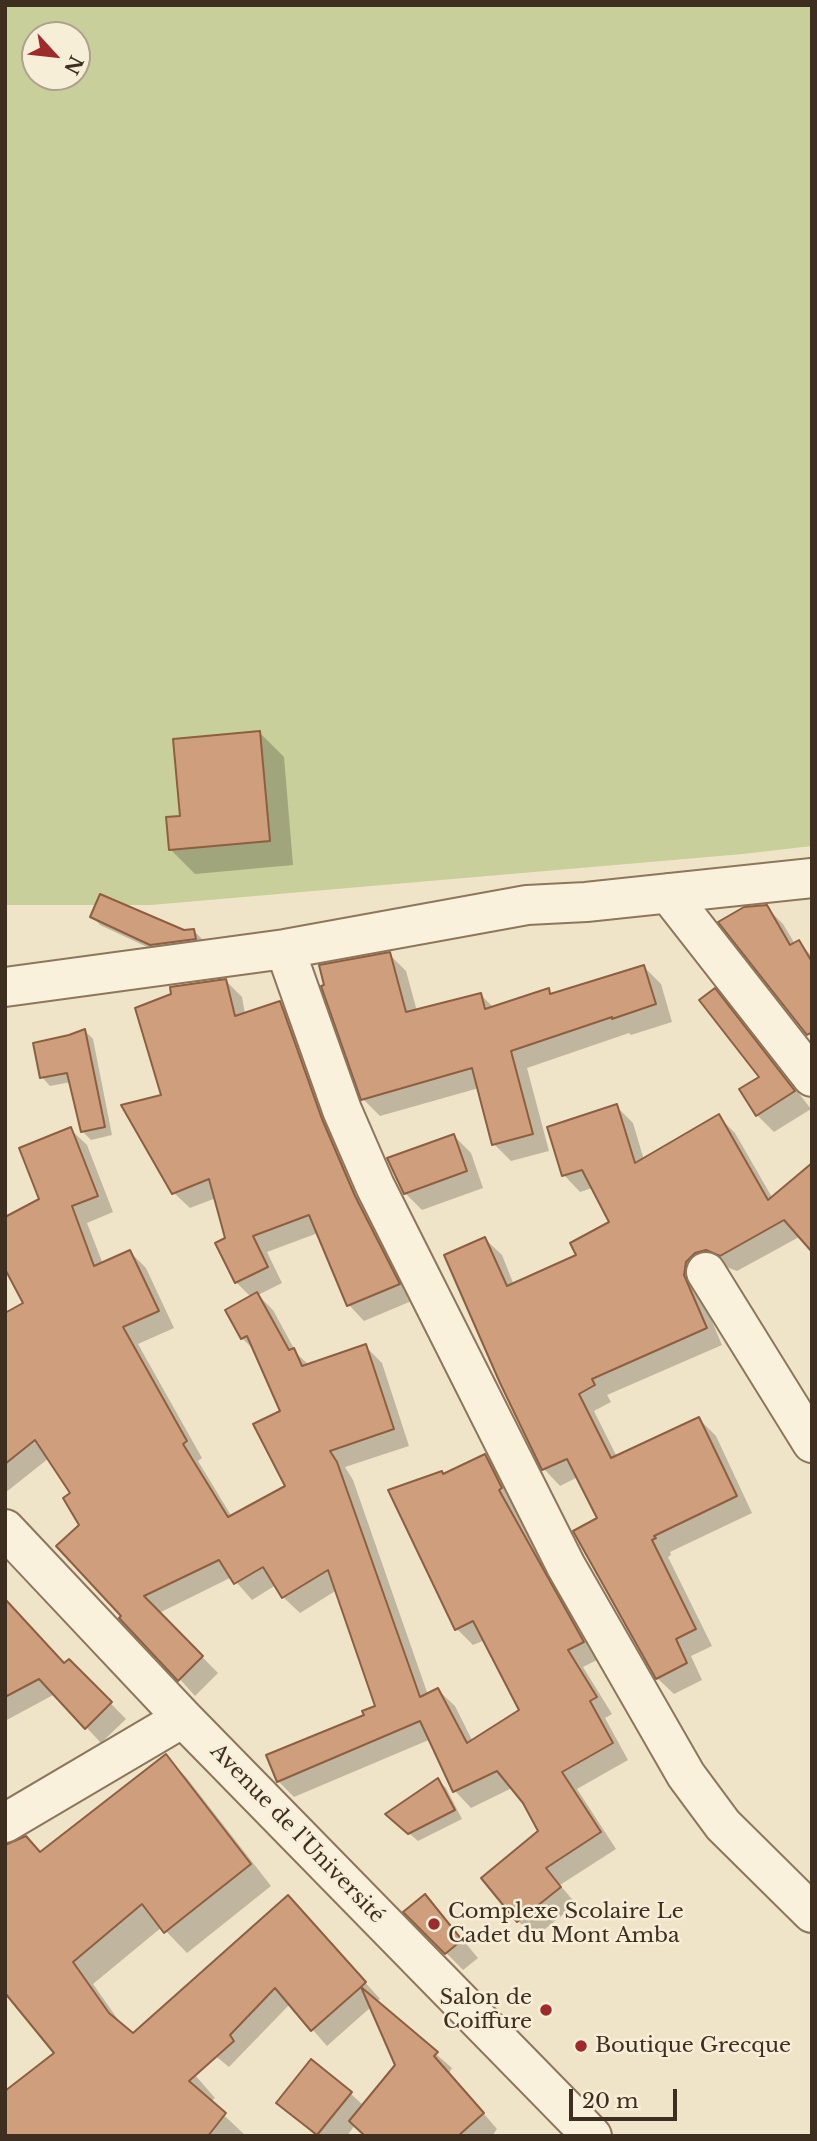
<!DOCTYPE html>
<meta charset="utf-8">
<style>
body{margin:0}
#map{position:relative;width:817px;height:2141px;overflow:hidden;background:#f0e4c8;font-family:"Libre Baskerville",serif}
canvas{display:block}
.frame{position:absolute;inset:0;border:7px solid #3d2e20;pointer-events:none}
.north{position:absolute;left:21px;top:21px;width:70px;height:70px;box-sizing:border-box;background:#f7eed8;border:2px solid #ada18e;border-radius:50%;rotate:117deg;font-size:19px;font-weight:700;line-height:28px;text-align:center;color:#3d2e20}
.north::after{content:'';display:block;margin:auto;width:24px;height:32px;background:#9e2a2b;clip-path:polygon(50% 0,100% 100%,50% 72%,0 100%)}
.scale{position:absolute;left:569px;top:2089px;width:108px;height:32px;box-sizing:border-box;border:4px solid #3d2e20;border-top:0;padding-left:9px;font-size:21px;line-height:24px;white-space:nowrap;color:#3d2e20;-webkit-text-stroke:5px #f7eed8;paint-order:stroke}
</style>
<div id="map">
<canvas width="817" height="2141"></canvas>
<div class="frame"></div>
<div class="north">N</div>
<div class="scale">20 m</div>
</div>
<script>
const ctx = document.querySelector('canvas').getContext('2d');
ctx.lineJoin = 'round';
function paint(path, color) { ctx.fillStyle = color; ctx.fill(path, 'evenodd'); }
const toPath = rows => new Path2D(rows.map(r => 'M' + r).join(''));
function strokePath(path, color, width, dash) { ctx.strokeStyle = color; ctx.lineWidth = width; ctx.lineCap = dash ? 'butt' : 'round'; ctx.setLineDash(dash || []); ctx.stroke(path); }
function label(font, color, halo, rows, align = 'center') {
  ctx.font = font + ' "Libre Baskerville",serif'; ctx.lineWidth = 5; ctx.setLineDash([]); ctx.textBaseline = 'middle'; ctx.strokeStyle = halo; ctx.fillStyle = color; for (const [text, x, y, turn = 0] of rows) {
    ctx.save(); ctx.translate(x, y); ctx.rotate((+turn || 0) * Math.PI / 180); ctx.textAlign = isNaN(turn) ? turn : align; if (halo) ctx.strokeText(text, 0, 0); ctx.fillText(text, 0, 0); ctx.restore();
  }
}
paint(toPath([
 [5,5,812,5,812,846,743,854,151,905,5,905],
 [35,35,77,35,77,77,35,77]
]), '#c9cf9b');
paint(toPath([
 [259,732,284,757,293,865,195,874,171,850,182,817],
 [766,907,783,924,795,944,798,942,812,956,812,1037,808,1034],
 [92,916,184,932,194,931,202,939,203,947,160,953,100,925],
 [389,954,406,971,417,1011,481,995,494,1008,548,990,553,995,644,967,661,984,672,1022,631,1035,629,1033,527,1068,549,1151,511,1161,494,1144,479,1088,380,1116,363,1099],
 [226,981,242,997,245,1014,280,1003,295,1018,414,1300,364,1321,349,1305,318,1233,267,1252,282,1283,258,1295,273,1310,297,1354,309,1365,365,1346,382,1363,409,1446,345,1467,353,1480,428,1695,438,1690,455,1706,473,1742,521,1710,485,1640,473,1645,457,1629,444,1475,485,1457,502,1473,518,1505,514,1507,599,1659,583,1667,612,1714,605,1718,628,1760,577,1789,616,1849,560,1885,576,1904,535,1937,518,1921,483,1878,540,1832,524,1802,512,1788,471,1808,455,1791,431,1739,294,1797,278,1781,378,1707,337,1590,300,1613,283,1597,276,1585,252,1600,232,1577,159,1613,218,1673,195,1696,123,1616,81,1525,73,1494,49,1458,5,1493,5,1337,69,1409,41,1200,70,1129,87,1145,113,1212,87,1223,103,1264,130,1252,146,1268,174,1328,138,1344,202,1458,198,1461,232,1517,288,1487,283,1411,256,1352,242,1338,251,1297,236,1282,216,1198,190,1208,174,1193,163,1097],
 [715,990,732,1007,811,1109,774,1132,757,1115,741,1090,762,1077],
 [85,1031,93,1039,112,1135,91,1140,83,1132,71,1082,50,1086,42,1077],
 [616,1106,633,1123,644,1160,718,1116,735,1133,773,1199,801,1236,737,1271,724,1266,700,1293,722,1345,607,1395,611,1402,594,1411,617,1457,699,1419,716,1436,752,1513,670,1552,671,1555,668,1557,712,1646,691,1656,702,1680,674,1694,657,1678,599,1519,578,1477,560,1486,544,1469,485,1239,502,1255,514,1285,578,1256,611,1223,592,1188,580,1192,564,1175],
 [454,1136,471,1153,483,1188,422,1210,405,1193],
 [5,1600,65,1665,69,1661,126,1719,101,1743,55,1694,5,1721],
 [165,1756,186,1777,271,1886,187,1953,162,1927,93,1984,124,2028,133,2036,168,2044,215,2098,210,2102,246,2136,5,2136,57,2053,5,1995,5,1846,41,1854],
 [438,1780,446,1788,462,1819,418,1841,396,1822],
 [424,1897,441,1914,478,1958,463,1970,406,1912],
 [303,1913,380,1999,376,2002,452,2068,449,2073,497,2129,492,2136,366,2136,355,2125,347,2136,316,2136,279,2103,350,2093,364,2106,398,2066,371,2007,327,2046,290,2004,229,2067,177,2025]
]), '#0003');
const building = toPath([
 [260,731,270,841,169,850,166,817,180,816,173,739,260,731],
 [100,894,184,930,194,929,196,939,150,945,90,917,100,894],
 [767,905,790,945,799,940,812,962,812,1032,807,1035,718,922,744,907,767,905],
 [390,952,406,1012,481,993,485,1009,549,988,550,994,644,965,656,1004,612,1019,612,1017,511,1051,533,1134,492,1145,472,1068,361,1100,321,986,324,985,319,965,390,952],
 [226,979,235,1016,280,1001,322,1119,355,1196,400,1284,347,1306,309,1215,253,1236,268,1267,235,1283,215,1243,225,1238,209,1179,172,1194,121,1105,161,1095,135,1008,171,994,170,987,226,979],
 [715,988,795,1091,756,1116,739,1089,759,1077,699,1000,715,988],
 [85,1029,105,1127,81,1132,67,1073,40,1078,33,1043,69,1035,85,1029],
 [617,1104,635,1163,719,1114,768,1200,812,1163,812,1252,784,1220,720,1256,706,1250,695,1253,686,1262,684,1275,707,1328,592,1379,595,1385,579,1394,611,1458,699,1417,737,1496,654,1536,656,1538,652,1540,696,1629,676,1639,687,1663,656,1679,573,1531,597,1518,567,1459,542,1470,500,1383,444,1255,485,1237,507,1286,576,1255,570,1243,609,1222,582,1170,562,1176,547,1127,617,1104],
 [71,1127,98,1196,72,1206,94,1266,130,1250,159,1311,123,1327,187,1441,183,1444,228,1517,285,1486,253,1424,280,1411,247,1336,241,1339,225,1310,257,1292,289,1350,294,1348,302,1366,366,1344,394,1429,330,1451,337,1462,420,1697,438,1688,467,1743,519,1710,473,1621,455,1630,388,1490,442,1471,443,1474,485,1454,502,1488,499,1490,584,1642,568,1650,597,1697,590,1701,613,1743,562,1772,601,1832,546,1868,561,1887,517,1922,481,1878,538,1831,523,1803,497,1771,453,1792,420,1721,277,1782,266,1755,364,1715,362,1711,375,1706,328,1570,282,1598,263,1567,234,1584,219,1560,144,1596,203,1656,178,1681,119,1618,121,1616,56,1546,79,1525,63,1498,70,1493,35,1440,5,1464,5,1313,23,1303,5,1269,5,1217,39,1199,19,1148,71,1127],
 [454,1134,467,1171,404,1194,387,1158,454,1134],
 [5,1599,64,1663,69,1659,112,1702,85,1729,39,1679,5,1697,5,1599],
 [166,1754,251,1864,164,1933,142,1904,73,1962,109,2013,133,2033,288,1895,366,1982,361,1987,438,2052,434,2056,484,2113,458,2136,365,2136,349,2121,395,2065,361,1987,311,2031,275,1988,230,2035,234,2041,189,2081,226,2113,208,2136,5,2136,5,2091,54,2053,5,1993,5,1845,26,1836,40,1852,166,1754],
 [438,1778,455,1810,408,1834,385,1814,438,1778],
 [425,1894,462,1940,445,1954,403,1912,425,1894],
 [311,2059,352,2092,317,2135,276,2103,311,2059]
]);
paint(building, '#cf9f7d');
strokePath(building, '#8d5f41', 2);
const minor = toPath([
 [668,893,812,1077],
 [285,949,342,1110,375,1186,566,1566,686,1775,723,1825,812,1913],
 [5,987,285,949,527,905,586,902,812,878],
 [706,1272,812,1443],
 [5,1529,183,1718,592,2136],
 [5,1823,183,1718]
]);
strokePath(minor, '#8d765c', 42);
strokePath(minor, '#faf1dc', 38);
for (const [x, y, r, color] of [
 [434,1924,7,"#9e2a2b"],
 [546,2010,7,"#9e2a2b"],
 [581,2046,7,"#9e2a2b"]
]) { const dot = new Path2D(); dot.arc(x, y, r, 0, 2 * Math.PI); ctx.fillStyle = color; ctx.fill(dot); strokePath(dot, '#f7eed8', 2.5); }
label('21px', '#3d2e20', '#f7eed8', [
 ["Avenue de l'Université",297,1834,46]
]);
label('21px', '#3d2e20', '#f7eed8', [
 ["Complexe Scolaire Le",448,1912],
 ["Cadet du Mont Amba",448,1936],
 ["Salon de",532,1998,"right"],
 ["Coiffure",532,2022,"right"],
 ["Boutique Grecque",595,2046]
], 'left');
</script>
